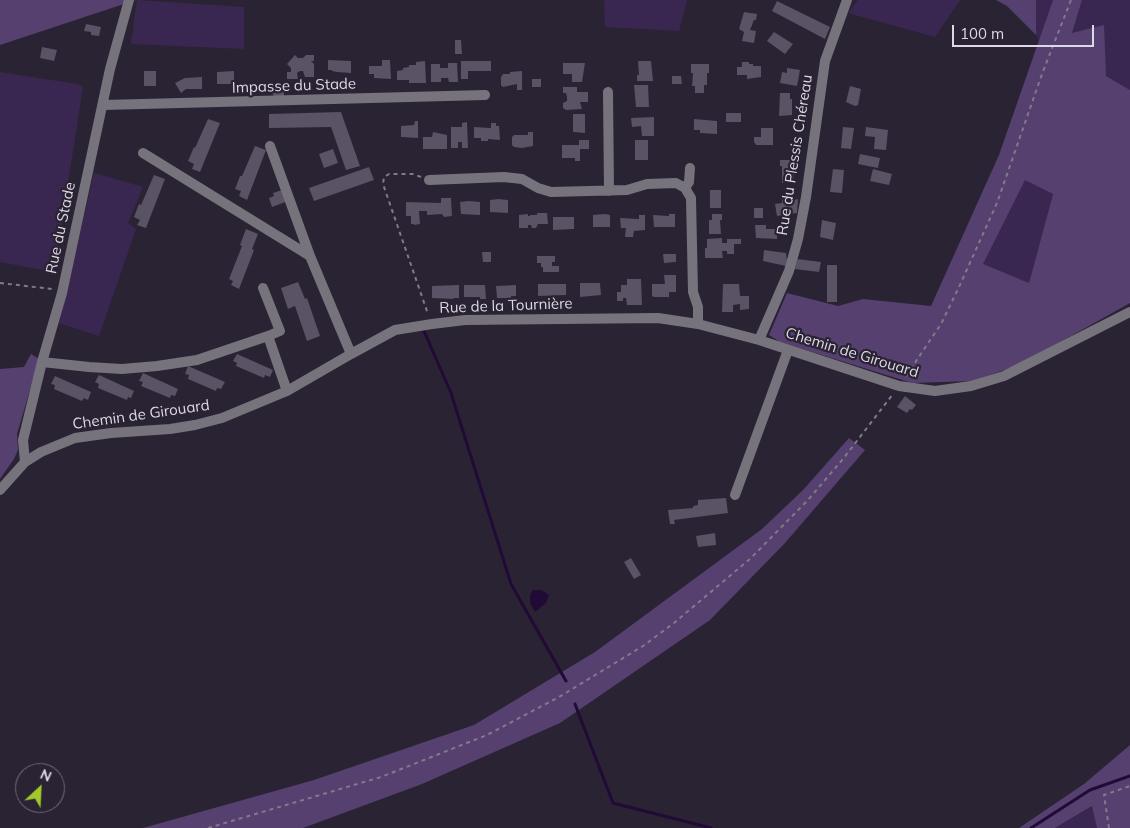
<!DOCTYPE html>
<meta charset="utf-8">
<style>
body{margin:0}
#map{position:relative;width:1130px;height:828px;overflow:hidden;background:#2a2333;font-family:Mulish,sans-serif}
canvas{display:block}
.north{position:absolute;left:15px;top:763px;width:50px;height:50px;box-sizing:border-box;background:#2a2333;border:1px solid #726c79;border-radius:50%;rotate:25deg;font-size:14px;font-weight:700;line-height:20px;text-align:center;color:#ddd9e3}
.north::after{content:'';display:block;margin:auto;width:18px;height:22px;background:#a2c928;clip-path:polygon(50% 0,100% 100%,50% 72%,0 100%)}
.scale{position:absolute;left:952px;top:25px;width:142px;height:22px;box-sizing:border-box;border:2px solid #ddd9e3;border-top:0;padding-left:6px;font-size:15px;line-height:18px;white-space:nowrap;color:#ddd9e3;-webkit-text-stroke:4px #2a2333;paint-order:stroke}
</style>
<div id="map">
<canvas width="1130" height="828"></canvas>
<div class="north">N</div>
<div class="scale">100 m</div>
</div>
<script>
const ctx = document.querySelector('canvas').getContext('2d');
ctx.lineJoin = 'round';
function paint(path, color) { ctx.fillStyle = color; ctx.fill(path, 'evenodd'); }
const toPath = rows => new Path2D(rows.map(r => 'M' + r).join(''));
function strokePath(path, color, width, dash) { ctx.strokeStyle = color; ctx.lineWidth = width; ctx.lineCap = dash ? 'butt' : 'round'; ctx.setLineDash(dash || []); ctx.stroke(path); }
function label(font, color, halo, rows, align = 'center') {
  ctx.font = font + ' Mulish,sans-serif'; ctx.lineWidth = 4.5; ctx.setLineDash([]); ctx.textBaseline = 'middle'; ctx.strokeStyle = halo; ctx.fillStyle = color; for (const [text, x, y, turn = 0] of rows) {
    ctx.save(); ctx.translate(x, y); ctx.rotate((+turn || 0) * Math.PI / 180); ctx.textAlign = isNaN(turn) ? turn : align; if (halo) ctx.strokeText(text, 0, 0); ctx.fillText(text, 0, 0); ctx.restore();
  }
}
paint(toPath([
 [137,0,244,7,244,49,131,44],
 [604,0,687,0,679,31,605,27],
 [858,0,960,0,935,37,848,13],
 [1036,0,1053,0,1039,40,1036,35],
 [1082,0,1130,0,1130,90,1106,76,1072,33],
 [0,72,77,84,83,87,54,272,0,262],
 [94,173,143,187,128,223,136,229,99,336,59,323],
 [1025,179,1053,194,1029,283,982,264],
 [1093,806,1097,828,1055,828]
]), '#3a2751');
paint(toPath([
 [0,0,136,0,0,45],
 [996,0,1036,0,1036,35,1007,6],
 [1053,0,1082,0,1072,33,1104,25,1106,76,1130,90,1130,303,1021,364,973,381,912,383,780,342,769,335,787,293,838,306,863,299,931,306,999,155],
 [1025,180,1053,194,1029,283,983,264],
 [31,354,39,359,17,434,18,450,14,459,0,479,0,369,24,367],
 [849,438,865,450,785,543,710,620,560,723,422,784,303,828,143,828,314,780,474,725,595,652,762,529,803,490],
 [1130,745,1130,828,1097,828,1092,806,1055,828,1019,828,1084,784]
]), '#554070');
paint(toPath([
 [533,590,541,590,549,595,546,603,535,612,530,603,530,595]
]), '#210b36');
strokePath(toPath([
 [424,331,451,393,511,584,566,681],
 [575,704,613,803,711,828],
 [1031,828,1090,790,1130,776]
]), '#210b36', 3);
paint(toPath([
 [777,1,830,27,825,39,772,11],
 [744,12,757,14,756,20,754,20,750,30,756,31,754,43,742,41,744,32,739,29],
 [86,24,101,27,99,36,91,35,91,32,84,31],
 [774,32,793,44,785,54,767,41],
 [455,40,461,40,462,54,455,54],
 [42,47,57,50,54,61,40,58],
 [295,55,298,58,303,58,306,55,314,55,314,61,311,61,314,64,314,77,305,77,303,71,300,71,297,73,298,79,287,79,287,72,291,72,291,68,287,64],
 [328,60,351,61,351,73,337,72,332,71,332,70,328,70],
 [382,60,390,60,391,79,374,78,374,74,369,74,369,66,382,66],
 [425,61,426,83,409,83,409,80,397,80,397,71,403,70,403,68,409,67,409,65,416,65,416,62],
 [461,61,491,61,491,71,468,71,468,79,461,79],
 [638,61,651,61,653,81,637,81,637,75,639,75],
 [742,62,749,62,749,64,753,64,753,66,761,66,761,77,747,79,747,75,737,75,737,67,742,67],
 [448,63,457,63,458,82,449,82,448,78,441,78,441,82,431,82,431,64,440,64,440,68,448,68],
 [563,63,585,63,582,82,572,82,572,74,563,74],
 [691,64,709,64,709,73,707,73,707,85,704,85,704,93,695,93,695,86,692,86,693,73,691,73],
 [787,68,800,70,797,86,780,83,782,72,787,73],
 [144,71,156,71,156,86,144,86],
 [234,71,234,84,217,84,217,72],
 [522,71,522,90,517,90,517,84,503,87,501,85,501,77,503,74,510,74,510,72],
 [672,76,681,76,682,84,672,84],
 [202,77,202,89,186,89,181,93,175,83,185,78],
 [532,79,541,79,541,87,532,87],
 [634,85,648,85,649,107,636,107],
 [850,86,861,89,858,105,855,106,846,102],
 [563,87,577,87,577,92,588,92,588,102,580,102,582,109,566,110,563,108,563,103,567,101,567,97,566,93,563,93],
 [271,89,284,89,284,97,274,97],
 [780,93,790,93,790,99,792,99,792,115,779,116],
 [341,112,360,166,346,170,331,127,269,128,269,114],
 [726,113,741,113,741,122,726,122],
 [573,114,585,114,585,133,573,132],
 [654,117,654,136,642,136,641,126,632,127,631,118],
 [208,119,220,123,200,172,192,169,194,164,188,161,194,147,195,148],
 [694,119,717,121,717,134,700,133,700,130,694,130],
 [415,121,418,121,418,138,401,137,401,126,414,125],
 [467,122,468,148,462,148,462,142,458,142,458,148,451,148,451,127,462,127,462,123],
 [491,123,496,123,496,126,499,126,500,140,488,139,488,141,481,141,481,138,474,138,474,127,491,128],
 [843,127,854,128,851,149,841,148],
 [866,127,888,130,886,150,874,149,875,137,865,136],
 [761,128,773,128,773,145,756,145,754,142,754,137,761,137],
 [433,132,447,135,447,149,423,149,423,137,432,137],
 [528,132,533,132,533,146,522,148,514,147,512,145,512,137,514,135,528,135],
 [579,140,589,140,589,149,580,149,580,161,575,161,575,158,562,158,562,145,579,145],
 [635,140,648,140,648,160,635,160],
 [255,146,266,150,247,200,239,196,241,191,235,189,240,176,242,176],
 [333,149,338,163,324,168,319,154],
 [860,154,880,158,878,168,858,164],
 [780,160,793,160,795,172,794,172,794,181,782,183,782,166,780,166],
 [369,167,374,180,314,201,309,188],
 [833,169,844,170,842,193,830,192],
 [873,169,892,174,889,185,870,181],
 [154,175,165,179,146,228,137,225,140,220,134,217,139,204,141,205],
 [282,190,288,201,272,207,269,198,274,196,273,193],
 [710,190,721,190,721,208,710,208],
 [793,197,793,200,798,199,797,213,777,216,775,204,782,203,782,199],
 [441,198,451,198,452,216,444,217,442,214,427,215,427,211,419,211,420,224,414,225,414,224,411,224,411,216,406,216,406,202,441,203],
 [498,199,508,200,508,213,490,212,490,200],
 [469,201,480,202,480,215,461,214,460,202],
 [754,208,763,208,763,218,754,218],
 [537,213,547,213,548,224,538,224,536,228,532,228,531,225,528,225,528,228,519,228,519,215,528,214,528,216,530,216,530,215,537,215],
 [605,214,610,215,610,227,593,227,593,215],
 [669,214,675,214,675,227,654,227,653,215,669,216],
 [712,214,722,214,722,220,720,220,721,234,709,234,709,220,712,220],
 [639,215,645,215,645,230,634,231,633,237,625,237,626,228,621,228,620,218,639,219],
 [553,217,574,217,574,229,553,230],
 [822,220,836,223,833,240,820,237],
 [755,225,766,225,766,229,777,229,777,239,756,238],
 [246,229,258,234,252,249,254,250,239,289,231,285,233,281,229,279,242,246,240,245],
 [722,238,722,243,727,243,727,239,741,239,741,244,734,244,734,254,727,254,727,251,722,251,723,258,705,258,705,248,707,248,707,239],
 [764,250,786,253,787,260,786,266,763,261],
 [482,252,491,252,491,262,483,262],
 [663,254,676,254,676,262,664,263],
 [537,256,555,256,555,262,552,262,552,266,559,266,559,272,543,272,543,267,541,267,541,263,537,263],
 [797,259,821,262,819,272,795,269],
 [827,265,837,265,837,302,827,302],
 [664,275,676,275,676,292,669,292,669,297,654,297,652,296,652,284,665,284],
 [627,279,641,279,642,305,627,305,626,298,623,298,623,301,617,301,617,292,621,292,621,285,627,285],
 [298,282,305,299,307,298,320,336,307,341,295,306,288,309,281,288],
 [580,283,600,283,601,295,580,297],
 [538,284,566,284,566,295,538,296],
 [723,284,739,284,740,296,749,296,749,309,740,310,740,304,733,305,733,312,722,312],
 [459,285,459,298,453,298,454,299,432,298,432,286],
 [464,285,485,285,486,299,480,299,480,297,464,297],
 [516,285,516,296,511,296,511,298,497,298,496,286],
 [237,354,273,370,270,377,265,375,264,378,236,366,237,363,233,361],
 [188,366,225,382,221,389,217,388,216,391,188,379,189,375,185,374],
 [143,373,178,389,175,396,171,395,170,398,141,386,143,382,139,381],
 [99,375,134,391,131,398,128,397,127,400,98,388,99,384,95,382],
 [55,376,91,392,88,400,84,398,82,401,54,389,55,385,51,384],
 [905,396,916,405,912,410,910,409,907,413,897,407],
 [726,498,728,513,674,520,675,524,670,524,668,510,693,508,693,506,698,505,698,500],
 [715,533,716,545,698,547,696,536],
 [631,558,641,575,634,579,624,562]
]), '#5a5265');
strokePath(toPath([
 [421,177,413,174,389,174,384,177,383,184,428,314],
 [0,283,52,289],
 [906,376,941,324,959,287,997,203,1042,74,1071,0],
 [208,828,381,777,487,735,559,697,643,646,674,623,751,558,808,500,843,459,893,394],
 [1109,828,1104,795,1130,786]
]), '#817b89', 2, [4, 4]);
strokePath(toPath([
 [608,92,609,191],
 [104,105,485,95],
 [270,146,310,256],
 [143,153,310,256,351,354],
 [429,180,504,177,522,179,538,188,551,192,627,190,647,184,676,183,685,188,691,198,693,292,698,307,698,324],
 [685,188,689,182,690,168],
 [263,288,280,331,268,336],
 [759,340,789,271,798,239,806,197,825,61,847,0],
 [42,362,89,367,122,369,157,366,197,360,268,336,287,391],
 [25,462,23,440,42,362,62,293,110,69,129,0],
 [0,490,25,462,41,452,75,438,111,433,170,429,195,425,222,418,287,391,351,354,395,330,432,324,465,320,658,318,698,324,759,340,899,386,935,391,971,386,1004,376,1130,312],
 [735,495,788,350]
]), '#77737c', 10);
label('15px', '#ddd9e3', '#2a2333', [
 ["Impasse du Stade",294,86,-2],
 ["Rue du Plessis Chéreau",795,155,-81],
 ["Rue du Stade",61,228,-78],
 ["Rue de la Tournière",506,306,-2],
 ["Chemin de Girouard",852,353,17],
 ["Chemin de Girouard",141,415,-8]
]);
</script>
